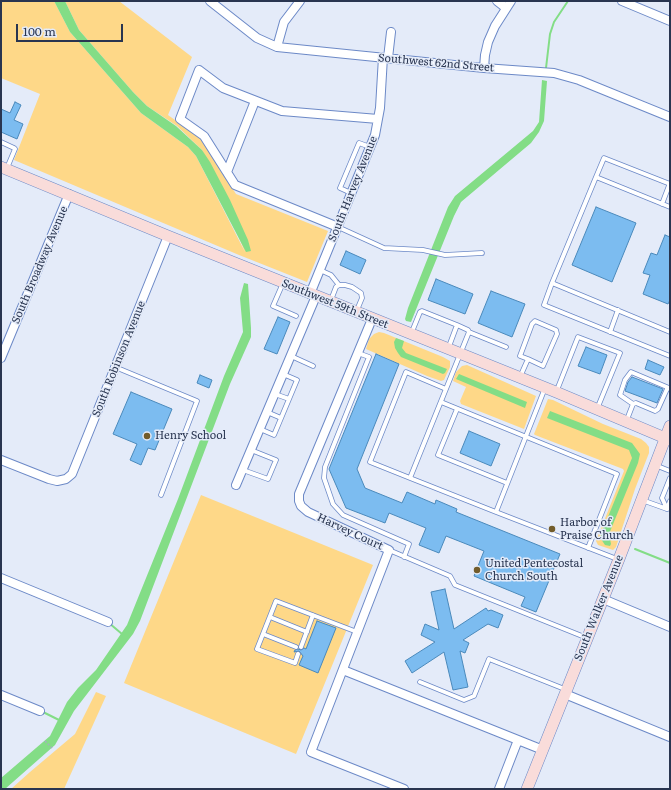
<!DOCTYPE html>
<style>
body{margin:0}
#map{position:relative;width:671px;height:790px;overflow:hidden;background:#e4ebf9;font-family:Literata,serif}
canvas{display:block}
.frame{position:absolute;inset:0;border:2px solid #293550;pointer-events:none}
.scale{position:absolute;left:16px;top:24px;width:107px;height:18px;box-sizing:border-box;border:2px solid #293550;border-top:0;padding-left:5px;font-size:12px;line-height:14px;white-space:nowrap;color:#293550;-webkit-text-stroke:3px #e4ebf9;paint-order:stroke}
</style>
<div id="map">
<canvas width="671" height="790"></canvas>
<div class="frame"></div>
<div class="scale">100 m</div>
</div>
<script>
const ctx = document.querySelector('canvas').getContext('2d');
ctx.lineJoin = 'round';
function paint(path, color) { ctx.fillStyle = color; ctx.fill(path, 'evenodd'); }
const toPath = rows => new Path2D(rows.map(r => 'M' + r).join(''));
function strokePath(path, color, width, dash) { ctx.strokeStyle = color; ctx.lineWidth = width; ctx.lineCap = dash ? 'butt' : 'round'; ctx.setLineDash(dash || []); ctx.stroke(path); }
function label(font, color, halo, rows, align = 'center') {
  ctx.font = font + ' Literata,serif'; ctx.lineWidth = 3; ctx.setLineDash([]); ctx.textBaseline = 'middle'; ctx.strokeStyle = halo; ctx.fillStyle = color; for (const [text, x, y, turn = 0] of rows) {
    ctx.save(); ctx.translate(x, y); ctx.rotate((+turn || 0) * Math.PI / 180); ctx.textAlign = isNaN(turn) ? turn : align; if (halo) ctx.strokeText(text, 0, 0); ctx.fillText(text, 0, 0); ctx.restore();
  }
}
paint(toPath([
 [1,1,54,1,70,32,141,113,188,147,196,156,245,252,202,150,177,126,147,106,133,92,79,30,65,1,119,1,192,57,168,115,200,138,236,194,328,231,307,282,239,255,14,160,40,94,1,78],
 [379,332,384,333,443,357,450,361,450,367,444,380,441,381,427,376,366,349,369,339,374,334],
 [467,365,536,396,524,429,461,404,460,401,466,387,453,381,456,372,462,366],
 [548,399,553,400,603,424,641,439,646,443,649,447,649,453,635,489,616,547,613,550,598,545,596,541,624,471,623,469,535,435,534,434],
 [201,495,373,565,296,754,124,683],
 [96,692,106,696,64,789,11,789,30,772,75,734]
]), '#fed888');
paint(toPath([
 [54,1,65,1,79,30,133,92,147,106,176,126,202,150,210,162,230,200,248,240,251,251,246,252,196,156,188,147,141,113,70,32],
 [542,80,547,81,544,121,539,132,531,143,461,202,454,216,411,322,406,321,405,319,408,308,448,207,455,196,533,131,539,122],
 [244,283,248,284,251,328,251,337,230,384,140,621,133,634,74,711,55,745,5,789,1,789,1,778,50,736,67,702,78,688,96,670,127,625,178,499,224,376,243,332,240,298],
 [396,338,404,341,402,348,406,353,447,369,445,373,443,374,401,357,398,353,395,348,394,342],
 [459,374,527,402,525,408,456,379],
 [550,411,632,443,640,454,638,463,609,534,611,544,610,546,605,545,601,539,601,534,632,458,629,450,547,418]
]), '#83dd86');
strokePath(toPath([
 [546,68,550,34,554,22,568,1],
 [635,549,670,563],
 [109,623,122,634],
 [41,711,59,720]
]), '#83dd86', 2);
const building = toPath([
 [15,102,21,105,14,120,23,124,17,139,1,132,1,109,10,113,15,102],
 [596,207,636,223,612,282,572,265,596,207],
 [665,235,670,237,670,300,668,304,643,294,650,275,643,273,651,253,657,255,665,235],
 [346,251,366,260,360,274,340,265,346,251],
 [436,279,473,294,465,314,428,300,436,279],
 [491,291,525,304,512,337,478,323,491,291],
 [278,317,290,322,277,354,264,349,278,317],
 [586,347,607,355,600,374,578,366,586,347],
 [376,354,399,364,357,469,365,488,402,503,407,492,435,504,436,500,457,509,456,512,560,554,536,612,521,606,525,597,474,576,484,551,446,536,439,553,419,545,426,528,389,513,385,523,346,508,329,469,376,354],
 [648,360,664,367,660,375,645,369,648,360],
 [200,375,212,380,209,388,197,383,200,375],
 [632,377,663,389,657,403,625,391,628,382,632,377],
 [131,392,172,409,155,450,148,448,141,465,130,460,137,444,113,434,131,392],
 [469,431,500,444,491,466,460,453,469,431],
 [445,589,454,629,486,608,488,611,491,610,503,615,498,628,488,624,463,640,469,643,465,653,460,651,468,687,453,690,444,652,412,673,405,661,435,642,421,635,425,624,439,630,431,592,445,589],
 [317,621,336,628,318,673,299,665,303,656,299,651,294,652,295,650,298,649,301,650,304,648,306,649,317,621]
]);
paint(building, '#7cbcf0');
strokePath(building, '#4a89bb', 1);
const lane = toPath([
 [1,142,14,148,15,149,7,168],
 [670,184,604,158,596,177,670,207],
 [351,193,340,188,359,143,370,147],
 [662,204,670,183],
 [338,227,384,248,423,250,445,255,482,253],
 [320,270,331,275,339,285],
 [283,283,273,306,296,316],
 [552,283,596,177],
 [331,300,336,287,339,285,345,285,352,287,361,293,362,298,357,310],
 [457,325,468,330,469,332,410,478,496,512],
 [469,332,506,347],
 [610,332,618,310],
 [670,332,552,283,544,305,670,356],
 [411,334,420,312,422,311,457,325,448,349],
 [358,353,369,357,325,467,324,478,333,504,343,515,409,544,404,557],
 [291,356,313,366],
 [115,367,197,401,161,495],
 [520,377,528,359,543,366,557,334,556,330,535,321,532,324,520,356,528,359],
 [545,388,496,512,617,559],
 [557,390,578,337,620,353,597,409],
 [275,394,289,399],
 [441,402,617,474,588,548],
 [633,404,620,395,625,380,631,372,669,388],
 [457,409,438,455,507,483],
 [267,412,281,418],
 [626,422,633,404,636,403,655,411,658,409,667,389,670,388],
 [260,429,274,435,297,380,283,374],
 [655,465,670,471],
 [243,470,268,479,276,460,251,450],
 [410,478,370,462,406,372,446,389],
 [670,478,662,498,667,509,670,508],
 [642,500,667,509,670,501],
 [389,550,450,576,455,585,587,638],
 [270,617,307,632],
 [263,634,296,647],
 [301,647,313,615],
 [298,654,295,663,257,649,276,601,357,632],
 [420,682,464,700,474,696,489,659,567,690]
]);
const street = toPath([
 [210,1,257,38,277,47,484,68,554,73,579,80,670,117],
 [497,1,506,8],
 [622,1,670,21],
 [277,47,284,22,300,1],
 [388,58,391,32],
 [484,68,485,55,488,42,495,26,511,1],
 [227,172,255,101],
 [338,227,235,185,204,136,180,119,199,70,223,88,282,111,378,119],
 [310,294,375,135,380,108,383,57],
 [372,319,299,494,299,501,301,506,308,512,389,550,311,752,404,789],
 [1,358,69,194],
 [1,460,49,479,57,481,66,479,72,474,168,236],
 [236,485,316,296],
 [1,578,108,622],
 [603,599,670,627],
 [343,670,543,750],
 [565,694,670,737],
 [1,695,40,711],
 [499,789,518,740]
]);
const secondary = toPath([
 [1,167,168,236,556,392,670,440],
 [527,789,619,559,670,426]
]);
strokePath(lane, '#6c89c7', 5.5);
strokePath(street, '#6c89c7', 10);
strokePath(secondary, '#6c89c7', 12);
strokePath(toPath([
 [45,741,53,749]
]), '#a5aec0', 1.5, [2, 2]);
strokePath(lane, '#fff', 4);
strokePath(street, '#fff', 8);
strokePath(secondary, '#f9dcda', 11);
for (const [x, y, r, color] of [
 [147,436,4,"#725c2b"],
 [552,529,4,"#725c2b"],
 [477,570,4,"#725c2b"]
]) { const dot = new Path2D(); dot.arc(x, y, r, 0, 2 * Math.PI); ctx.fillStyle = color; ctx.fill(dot); strokePath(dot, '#e4ebf9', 1.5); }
label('11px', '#293550', '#e4ebf9', [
 ["Southwest 62nd Street",436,63,5],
 ["South Harvey Avenue",353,189,-68],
 ["South Broadway Avenue",40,265,-67],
 ["Southwest 59th Street",335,304,22],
 ["South Robinson Avenue",119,359,-68],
 ["Harvey Court",350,532,25],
 ["South Walker Avenue",599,608,-68]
]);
label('11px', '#293550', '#e4ebf9', [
 ["Henry School",155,436],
 ["Harbor of",560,523],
 ["Praise Church",560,536],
 ["United Pentecostal",485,564],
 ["Church South",485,577]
], 'left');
</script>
